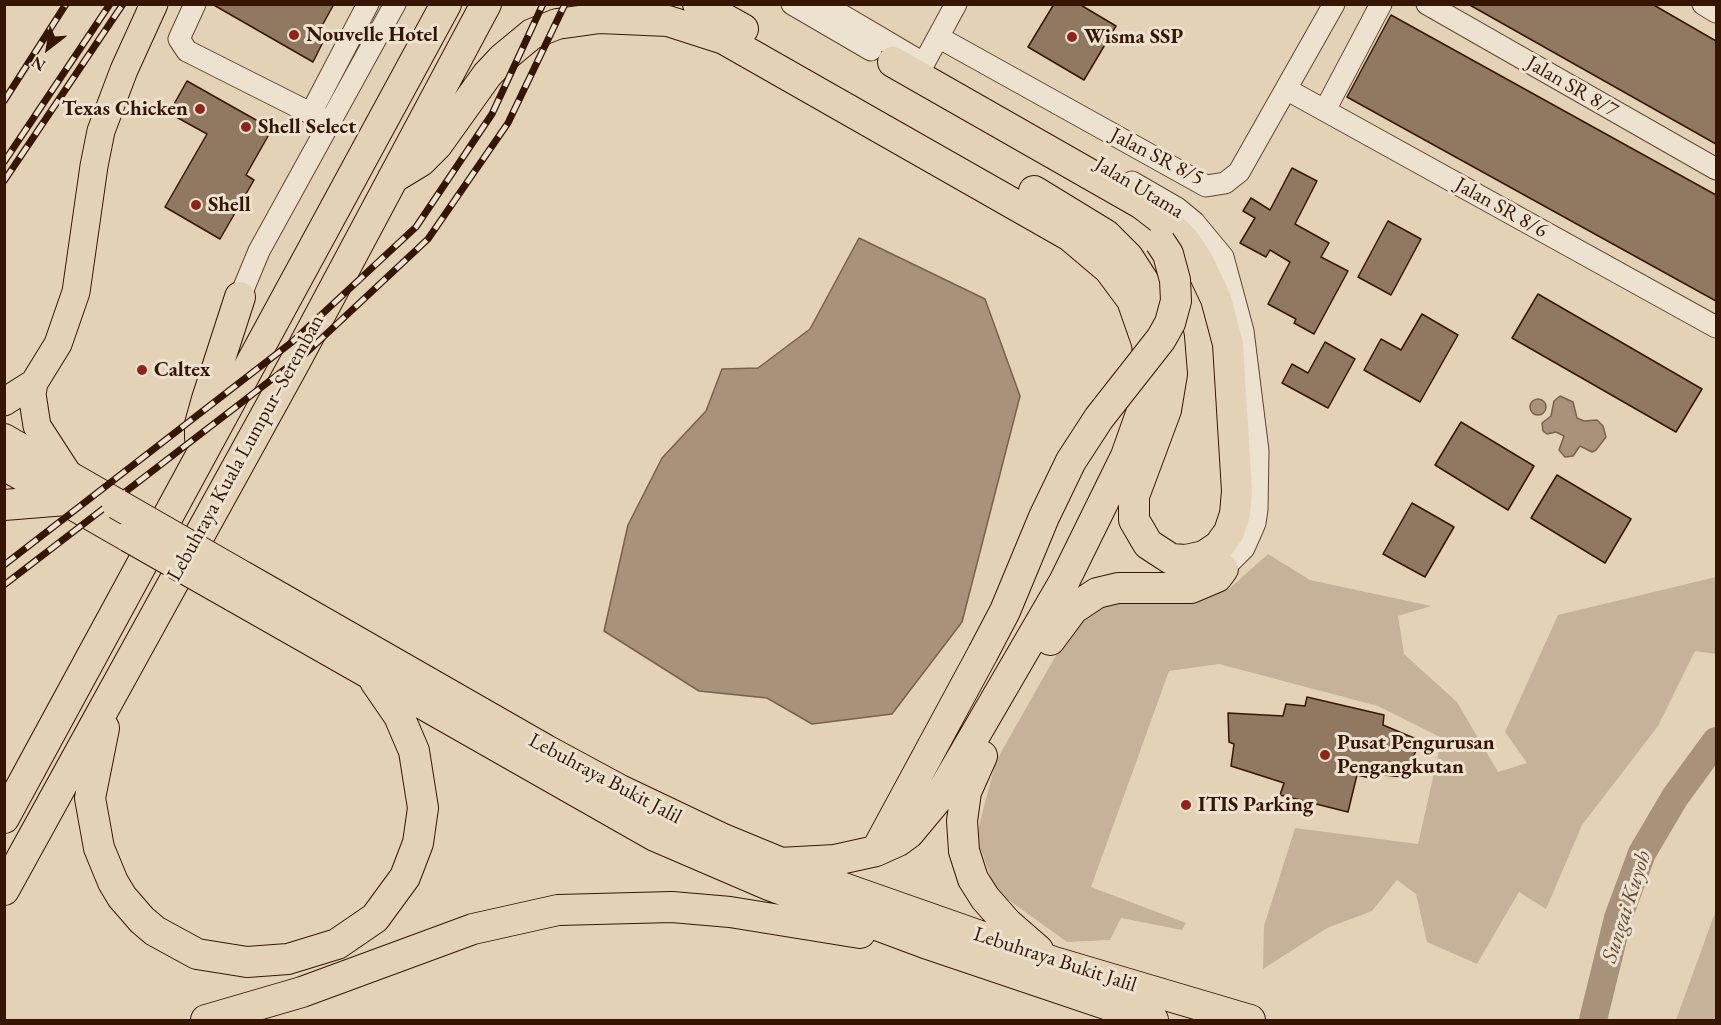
<!DOCTYPE html>
<meta charset="utf-8">
<style>
body{margin:0}
#map{position:relative;width:1721px;height:1025px;overflow:hidden;background:#e4d2b7;font-family:"EB Garamond",serif}
canvas{display:block}
.frame{position:absolute;inset:0;border:6px solid #361603;pointer-events:none}
.north{position:absolute;left:18px;top:18px;width:60px;height:60px;-webkit-text-stroke:4px #ede2d0;paint-order:stroke;rotate:211deg;font-size:16px;font-weight:700;line-height:24px;text-align:center;color:#361603}
.north::after{content:'';display:block;margin:auto;width:21px;height:27px;background:#361603;clip-path:polygon(50% 0,100% 100%,50% 72%,0 100%)}
</style>
<div id="map">
<canvas width="1721" height="1025"></canvas>
<div class="frame"></div>
<div class="north">N</div>
</div>
<script>
const ctx = document.querySelector('canvas').getContext('2d');
ctx.lineJoin = 'round';
function paint(path, color) { ctx.fillStyle = color; ctx.fill(path, 'evenodd'); }
const toPath = rows => new Path2D(rows.map(r => 'M' + r).join(''));
function strokePath(path, color, width, dash) { ctx.strokeStyle = color; ctx.lineWidth = width; ctx.lineCap = dash ? 'butt' : 'round'; ctx.setLineDash(dash || []); ctx.stroke(path); }
function label(font, color, halo, rows, align = 'center') {
  ctx.font = font + ' "EB Garamond",serif'; ctx.lineWidth = 6; ctx.setLineDash([]); ctx.textBaseline = 'middle'; ctx.strokeStyle = halo; ctx.fillStyle = color; for (const [text, x, y, turn = 0] of rows) {
    ctx.save(); ctx.translate(x, y); ctx.rotate((+turn || 0) * Math.PI / 180); ctx.textAlign = isNaN(turn) ? turn : align; if (halo) ctx.strokeText(text, 0, 0); ctx.fillText(text, 0, 0); ctx.restore();
  }
}
paint(toPath([
 [1268,554,1310,580,1431,606,1398,616,1404,654,1457,702,1498,772,1527,763,1505,732,1558,615,1716,577,1716,654,1695,651,1658,726,1582,825,1546,909,1519,892,1477,964,1427,942,1416,894,1397,880,1372,911,1327,928,1263,969,1264,926,1295,828,1418,844,1442,738,1378,706,1219,664,1169,671,1091,887,1186,923,1182,930,1121,918,1110,940,1067,942,996,891,976,837,996,761,1080,613,1118,597,1187,601,1230,588],
 [1716,912,1716,1020,1676,1020,1713,918]
]), '#c6b298');
const water = toPath([
 [859,238,985,299,1020,396,962,622,892,714,812,724,767,698,699,691,604,631,628,525,662,458,706,411,722,369,758,368,810,329,859,238],
 [1560,396,1573,402,1577,418,1584,421,1597,420,1603,426,1606,437,1596,450,1592,452,1580,446,1573,456,1565,457,1559,450,1564,436,1556,432,1547,434,1543,431,1542,423,1551,416,1554,401,1560,396],
 '1530 407a8 8 0 1 1 16 0a8 8 0 1 1-16 0Z'
]);
paint(water, '#a9927a');
strokePath(water, '#7b604a', 1.5);
strokePath(toPath([
 [1593,1020,1618,918,1642,853,1675,797,1716,741]
]), '#a9927a', 28);
const building = toPath([
 [212,4,334,4,318,33,325,38,313,62,212,4],
 [1054,4,1079,4,1116,26,1084,80,1028,47,1054,4],
 [1468,4,1652,4,1716,41,1716,144,1468,4],
 [1391,15,1716,195,1716,301,1347,97,1391,15],
 [187,81,272,129,246,175,254,180,220,239,165,207,207,134,169,113,187,81],
 [1292,168,1317,181,1295,224,1329,243,1321,257,1348,271,1314,334,1294,323,1296,319,1268,304,1290,262,1270,250,1266,257,1240,243,1255,218,1243,211,1251,198,1270,210,1292,168],
 [1388,221,1421,239,1391,295,1358,277,1388,221],
 [1538,294,1702,389,1676,432,1512,338,1538,294],
 [1422,314,1458,335,1420,402,1364,370,1381,339,1401,350,1422,314],
 [1325,342,1355,359,1328,408,1282,383,1292,364,1308,373,1325,342],
 [1461,422,1534,466,1508,510,1435,465,1461,422],
 [1557,475,1631,519,1605,563,1531,518,1557,475],
 [1412,503,1454,527,1425,577,1383,554,1412,503],
 [1307,697,1384,715,1383,725,1421,741,1403,777,1375,774,1375,779,1357,775,1348,812,1280,795,1284,783,1231,766,1234,744,1229,742,1228,713,1283,716,1286,704,1305,706,1307,697]
]);
paint(building, '#907861');
strokePath(building, '#361603', 1.5);
const minor = toPath([
 [195,4,179,39,187,51,330,123],
 [792,4,871,50],
 [823,4,923,63],
 [1427,4,1716,169],
 [1703,4,1716,12],
 [938,37,1206,186,1225,183,1239,172,1334,4],
 [924,63,956,4],
 [1286,89,1716,327],
 [1325,110,1381,4],
 [311,113,368,4],
 [1132,182,1177,208,1194,222,1223,257,1243,331,1258,451,1257,509,1255,523,1244,548,1223,569],
 [240,297,259,251,395,4]
]);
const major = toPath([
 [4,402,34,383],
 [70,477,37,426,32,394,34,383,58,344,76,292,94,166,101,131,124,70,154,4]
]);
const highway = toPath([
 [698,4,743,29],
 [893,62,1142,204,1168,224,1184,240,1198,261,1216,299,1228,344,1237,491,1235,514,1229,532,1219,546,1204,556,1186,560,1171,559,1148,544,1134,520,1134,496,1166,410,1172,374,1169,337,1155,299,1128,257,1106,235,1034,191],
 [393,178,421,161,437,145,487,75,503,58,532,34,557,24,600,18,668,21,724,39,1070,236,1109,269,1132,300,1147,343,1149,365,1143,408,1126,456,1064,582,939,797,909,833,898,841,876,851,835,860,779,863],
 [200,438,200,424,207,399,240,297],
 [4,439,117,504],
 [4,465,129,537],
 [4,505,66,500],
 [244,577,546,750,620,790,721,838,835,885,1054,962,1250,1020],
 [233,596,655,836,769,885,925,943,1153,1020],
 [1050,640,1073,609,1097,593,1118,588,1191,588,1217,577,1223,569],
 [104,728,90,798,99,848,113,882,122,897,142,920,155,931,197,954,247,962,288,959,337,944,375,918,405,877,418,843,423,808,414,751,399,716,375,681],
 [982,756,966,792,962,821,964,851,973,879,985,898,1007,923,1038,950],
 [4,818,446,4],
 [876,851,983,653],
 [4,890,295,362,486,4],
 [206,1020,302,992,473,929,558,910,672,907,730,912,860,933]
]);
strokePath(minor, '#624530', 23);
strokePath(major, '#361603', 29);
strokePath(highway, '#361603', 32);
strokePath(minor, '#ede2d0', 21);
strokePath(major, '#e4d2b7', 27);
strokePath(highway, '#e4d2b7', 30);
const rail = toPath([
 [4,101,66,4],
 [4,162,110,4],
 [4,181,123,4],
 [4,565,292,342,416,227,492,114,543,4],
 [4,585,306,353,428,239,508,123,565,4]
]);
strokePath(rail, '#361603', 7);
strokePath(rail, '#ede2d0', 4.5, [14]);
const highwayBridge = toPath([
 [117,504,244,577],
 [129,537,233,596],
 [983,653,1005,611,1044,517,1071,461,1099,418,1161,339,1170,323,1176,301,1175,280,1168,254,1160,242]
]);
strokePath(highwayBridge, '#361603', 32, []);
strokePath(highwayBridge, '#e4d2b7', 30);
for (const [x, y, r, color] of [
 [294,35,6,"#8f2418"],
 [1072,37,6,"#8f2418"],
 [200,109,6,"#8f2418"],
 [246,127,6,"#8f2418"],
 [196,205,6,"#8f2418"],
 [142,370,6,"#8f2418"],
 [1325,755,6,"#8f2418"],
 [1186,805,6,"#8f2418"]
]) { const dot = new Path2D(); dot.arc(x, y, r, 0, 2 * Math.PI); ctx.fillStyle = color; ctx.fill(dot); strokePath(dot, '#ede2d0', 2); }
label('bold 21px', '#361603', '#ede2d0', [
 ["Nouvelle Hotel",306,35],
 ["Wisma SSP",1084,37],
 ["Texas Chicken",188,109,"right"],
 ["Shell Select",258,127],
 ["Shell",208,205],
 ["Caltex",154,370],
 ["Pusat Pengurusan",1337,743],
 ["Pengangkutan",1337,767],
 ["ITIS Parking",1198,805]
], 'left');
label('21px', '#361603', '#ede2d0', [
 ["Jalan SR 8/7",1572,87,30],
 ["Jalan SR 8/5",1157,157,27],
 ["Jalan Utama",1139,188,31],
 ["Jalan SR 8/6",1501,208,29],
 ["Lebuhraya Kuala Lumpur–Seremban",246,448,-61],
 ["Lebuhraya Bukit Jalil",605,779,28],
 ["Lebuhraya Bukit Jalil",1055,960,18]
]);
label('italic 22px', '#644833', '#ede2d0', [
 ["Sungai Kuyoh",1627,907,-72]
]);
</script>
